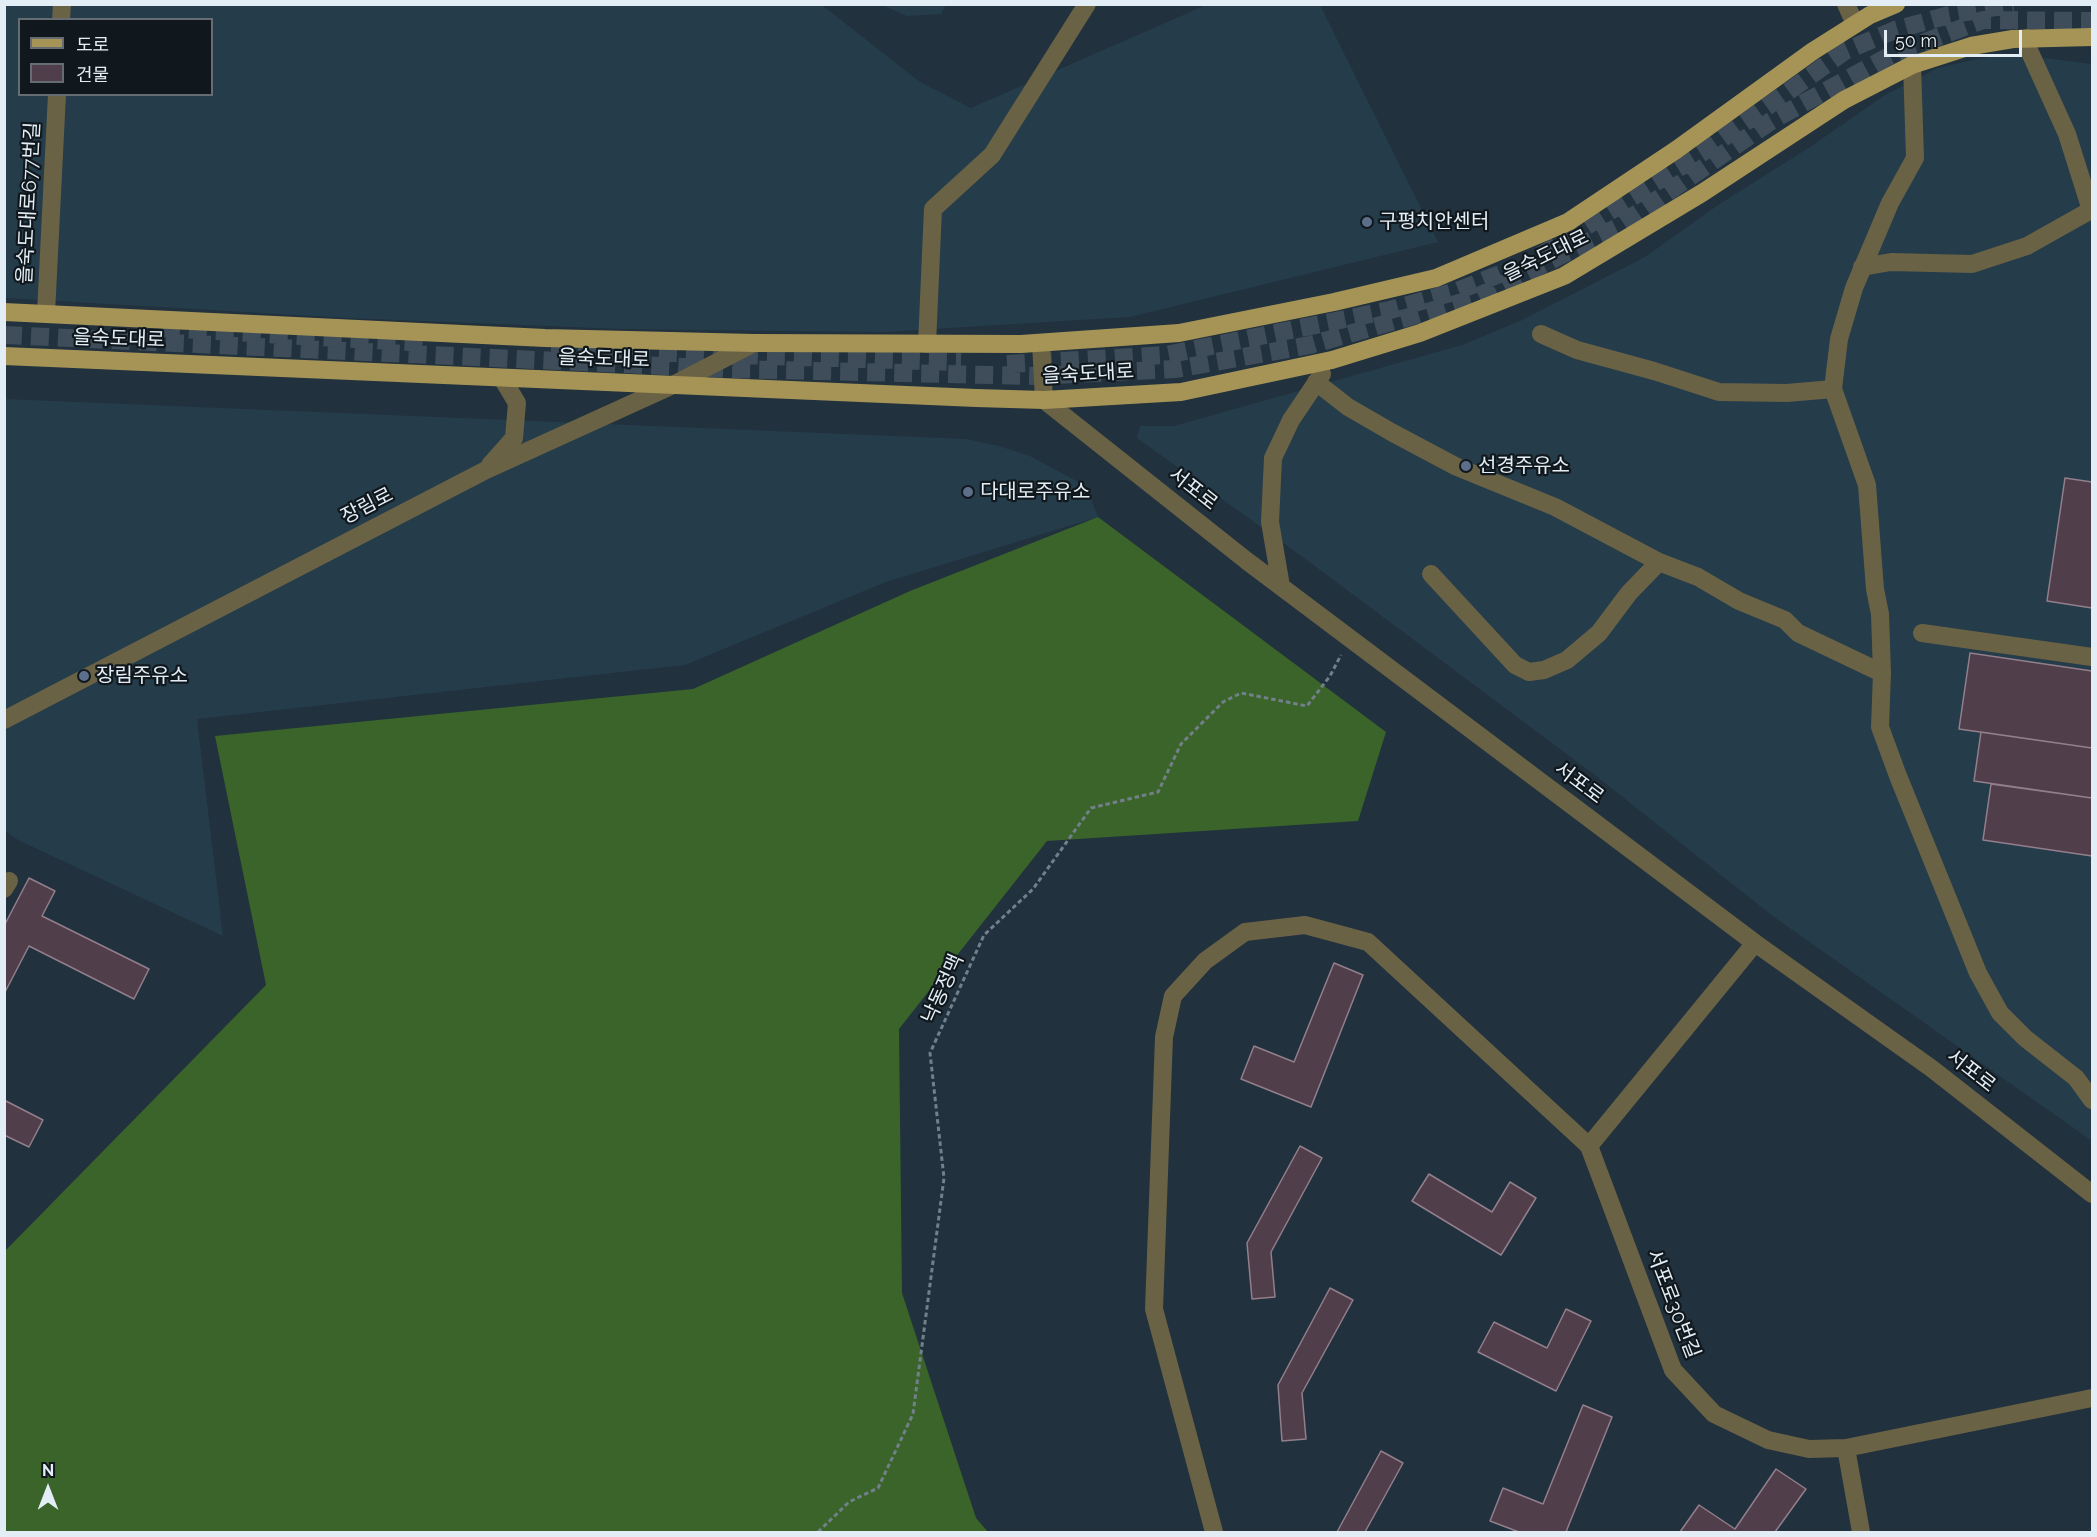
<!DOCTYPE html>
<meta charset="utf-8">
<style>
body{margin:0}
#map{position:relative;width:2097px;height:1537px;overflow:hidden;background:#21313d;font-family:Raleway,"Noto Sans KR",sans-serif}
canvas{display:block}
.frame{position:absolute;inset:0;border:6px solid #e2edf5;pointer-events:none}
.legend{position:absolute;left:18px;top:18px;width:195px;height:78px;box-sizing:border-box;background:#11181d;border:2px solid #656d73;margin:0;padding:8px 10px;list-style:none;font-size:18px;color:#e2edf5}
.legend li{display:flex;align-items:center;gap:12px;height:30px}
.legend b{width:30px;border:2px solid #656d73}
.north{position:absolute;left:18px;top:1459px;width:60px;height:60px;-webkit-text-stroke:4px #11181d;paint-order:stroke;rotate:0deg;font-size:16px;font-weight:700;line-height:24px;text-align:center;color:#e2edf5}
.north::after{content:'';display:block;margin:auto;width:21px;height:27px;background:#e2edf5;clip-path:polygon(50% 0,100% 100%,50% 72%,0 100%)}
.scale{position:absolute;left:1884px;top:30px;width:138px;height:27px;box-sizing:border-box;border:3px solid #e2edf5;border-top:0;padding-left:8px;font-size:18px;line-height:21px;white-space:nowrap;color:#e2edf5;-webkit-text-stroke:4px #11181d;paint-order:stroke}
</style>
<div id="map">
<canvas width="2097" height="1537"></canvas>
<div class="frame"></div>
<ul class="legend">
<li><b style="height:8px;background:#a59456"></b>도로</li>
<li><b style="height:16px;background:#503e4a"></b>건물</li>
</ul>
<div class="north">N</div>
<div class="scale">50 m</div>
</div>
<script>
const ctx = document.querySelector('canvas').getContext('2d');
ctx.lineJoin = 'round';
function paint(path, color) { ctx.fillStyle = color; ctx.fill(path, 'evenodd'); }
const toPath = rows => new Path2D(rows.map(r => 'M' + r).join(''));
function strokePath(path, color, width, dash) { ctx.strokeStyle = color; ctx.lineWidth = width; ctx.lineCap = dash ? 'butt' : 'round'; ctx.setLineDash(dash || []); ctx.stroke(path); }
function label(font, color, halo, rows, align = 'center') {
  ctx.font = font + ' Raleway,"Noto Sans KR",sans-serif'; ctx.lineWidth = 4.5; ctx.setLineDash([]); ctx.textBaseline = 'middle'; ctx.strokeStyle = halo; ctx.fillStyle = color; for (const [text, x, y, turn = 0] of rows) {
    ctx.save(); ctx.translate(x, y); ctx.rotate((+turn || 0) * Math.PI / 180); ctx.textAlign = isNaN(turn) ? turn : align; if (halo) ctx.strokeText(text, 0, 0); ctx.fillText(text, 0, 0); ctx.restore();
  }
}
paint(toPath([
 [4,5,822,5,920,82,971,108,1206,5,1320,5,1438,242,1130,317,884,332,621,329,348,318,5,298],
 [20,20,212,20,212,94,20,94],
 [881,5,946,5,941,14,907,16],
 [2012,54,2092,64,2092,1141,1774,917,1596,776,1304,558,1137,438,1140,426,1174,426,1462,345,1520,321,1645,257,1718,205,1810,147,1885,95,1938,68,1977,59],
 [5,399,966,439,999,446,1030,456,1086,486,1098,517,886,582,685,665,197,719,223,936,18,840,5,831]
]), '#253c4b');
paint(toPath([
 [1098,517,1386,732,1358,821,1047,841,899,1029,902,1293,976,1518,988,1532,5,1532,5,1251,266,985,215,736,693,689,910,591]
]), '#3a642a');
const building = toPath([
 [2065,478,2092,482,2092,608,2047,601,2065,478],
 [1970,653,2092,671,2092,748,1959,729,1970,653],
 [1981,732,2092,748,2092,798,1974,781,1981,732],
 [1991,784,2092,798,2092,856,1983,840,1991,784],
 [29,878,55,891,42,916,149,969,134,999,29,946,4,994,4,926,29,878],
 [1334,963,1363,975,1311,1107,1241,1079,1254,1046,1294,1062,1334,963],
 [4,1100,43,1120,29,1147,4,1135,4,1100],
 [1300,1146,1322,1158,1271,1252,1275,1297,1252,1299,1247,1243,1300,1146],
 [1429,1174,1492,1212,1510,1182,1536,1198,1501,1255,1412,1201,1429,1174],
 [1330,1288,1353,1300,1302,1393,1306,1439,1282,1441,1278,1385,1330,1288],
 [1566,1309,1591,1321,1556,1391,1478,1352,1494,1322,1547,1348,1566,1309],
 [1583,1405,1612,1417,1566,1532,1519,1532,1490,1521,1503,1488,1543,1504,1583,1405],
 [1381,1451,1403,1463,1365,1532,1337,1532,1381,1451],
 [1776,1469,1806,1489,1775,1532,1680,1532,1699,1505,1735,1529,1776,1469]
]);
paint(building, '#503e4a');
strokePath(building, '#937f8c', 1.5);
strokePath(toPath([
 [1541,255,1702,153,1845,51,1895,30,1949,15,2013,4],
 [162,328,425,343],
 [4,335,728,369,1035,376,1176,369,1310,345,1473,299,1616,228,1771,121,1893,54,1983,20,2092,21],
 [551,349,961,362],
 [1007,364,1166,355,1390,310,1457,291,1500,274]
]), '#3e4d59', 18, [18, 9]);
strokePath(toPath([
 [818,1532,849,1502,878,1488,913,1414,944,1178,930,1053,984,935,1033,889,1091,808,1158,792,1181,744,1223,702,1241,693,1307,706,1330,676,1341,655]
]), '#72808a', 3, [4.5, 3]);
strokePath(toPath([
 [1846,4,1855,24],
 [61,20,62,4],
 [1912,65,1915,158,1890,203,1854,288,1839,339,1833,389,1867,485,1875,589,1880,614,1882,673,1880,727,1898,776,1978,973,2000,1013,2025,1038,2076,1078,2092,1100],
 [1862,267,1891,262,1972,264,2027,246,2091,210,2067,134,2028,48,2027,38],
 [46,313,57,94],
 [1541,334,1577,350,1654,371,1719,392,1787,393,1833,389],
 [1041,343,1044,400,1247,561,1755,943,1931,1068,2092,1194],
 [927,344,933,209,992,155,1087,4],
 [1316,382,1348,407,1393,433,1457,467,1555,507,1659,562,1698,577,1739,601,1785,620,1798,633,1882,673],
 [490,465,514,438,517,403,502,378],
 [1431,574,1515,665,1529,672,1544,670,1567,660,1599,633,1629,593,1659,562],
 [1281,586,1270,522,1273,458,1291,420,1322,374],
 [1922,633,2092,657],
 [4,720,486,470,673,385,754,343],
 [4,889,9,881],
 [1755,943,1589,1146,1673,1370,1714,1414,1768,1440,1809,1449,1846,1448,2092,1398],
 [1846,1448,1861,1532],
 [1214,1532,1154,1309,1164,1037,1173,996,1205,961,1245,932,1305,925,1368,942,1589,1146]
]), '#6a6245', 18);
strokePath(toPath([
 [4,312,545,338,754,343,1021,344,1179,333,1334,302,1436,278,1568,222,1676,150,1813,51,1870,15,1896,4],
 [4,356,976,398,1044,400,1181,392,1332,360,1420,333,1564,276,1702,193,1844,100,1912,65,1971,46,2013,39,2092,37]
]), '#a59456', 18);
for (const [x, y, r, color] of [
 [1367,222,6,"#5c6f8a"],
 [1466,466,6,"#5c6f8a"],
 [968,492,6,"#5c6f8a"],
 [84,676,6,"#5c6f8a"]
]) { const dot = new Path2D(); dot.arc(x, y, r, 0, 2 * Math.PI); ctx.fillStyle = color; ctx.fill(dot); strokePath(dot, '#11181d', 2); }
label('20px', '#e2edf5', '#11181d', [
 ["을숙도대로677번길",29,203,-87],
 ["을숙도대로",1546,256,-26],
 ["을숙도대로",119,339,2],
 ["을숙도대로",604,359,2],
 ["을숙도대로",1088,374,-3],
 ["서포로",1193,489,38],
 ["장림로",367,506,-27],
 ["서포로",1579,783,37],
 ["낙동정맥",943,989,-66],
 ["서포로",1971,1071,38],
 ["서포로30번길",1673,1304,69]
]);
label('20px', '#e2edf5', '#11181d', [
 ["구평치안센터",1379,222],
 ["선경주유소",1478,466],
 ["다대로주유소",980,492],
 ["장림주유소",96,676]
], 'left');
</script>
